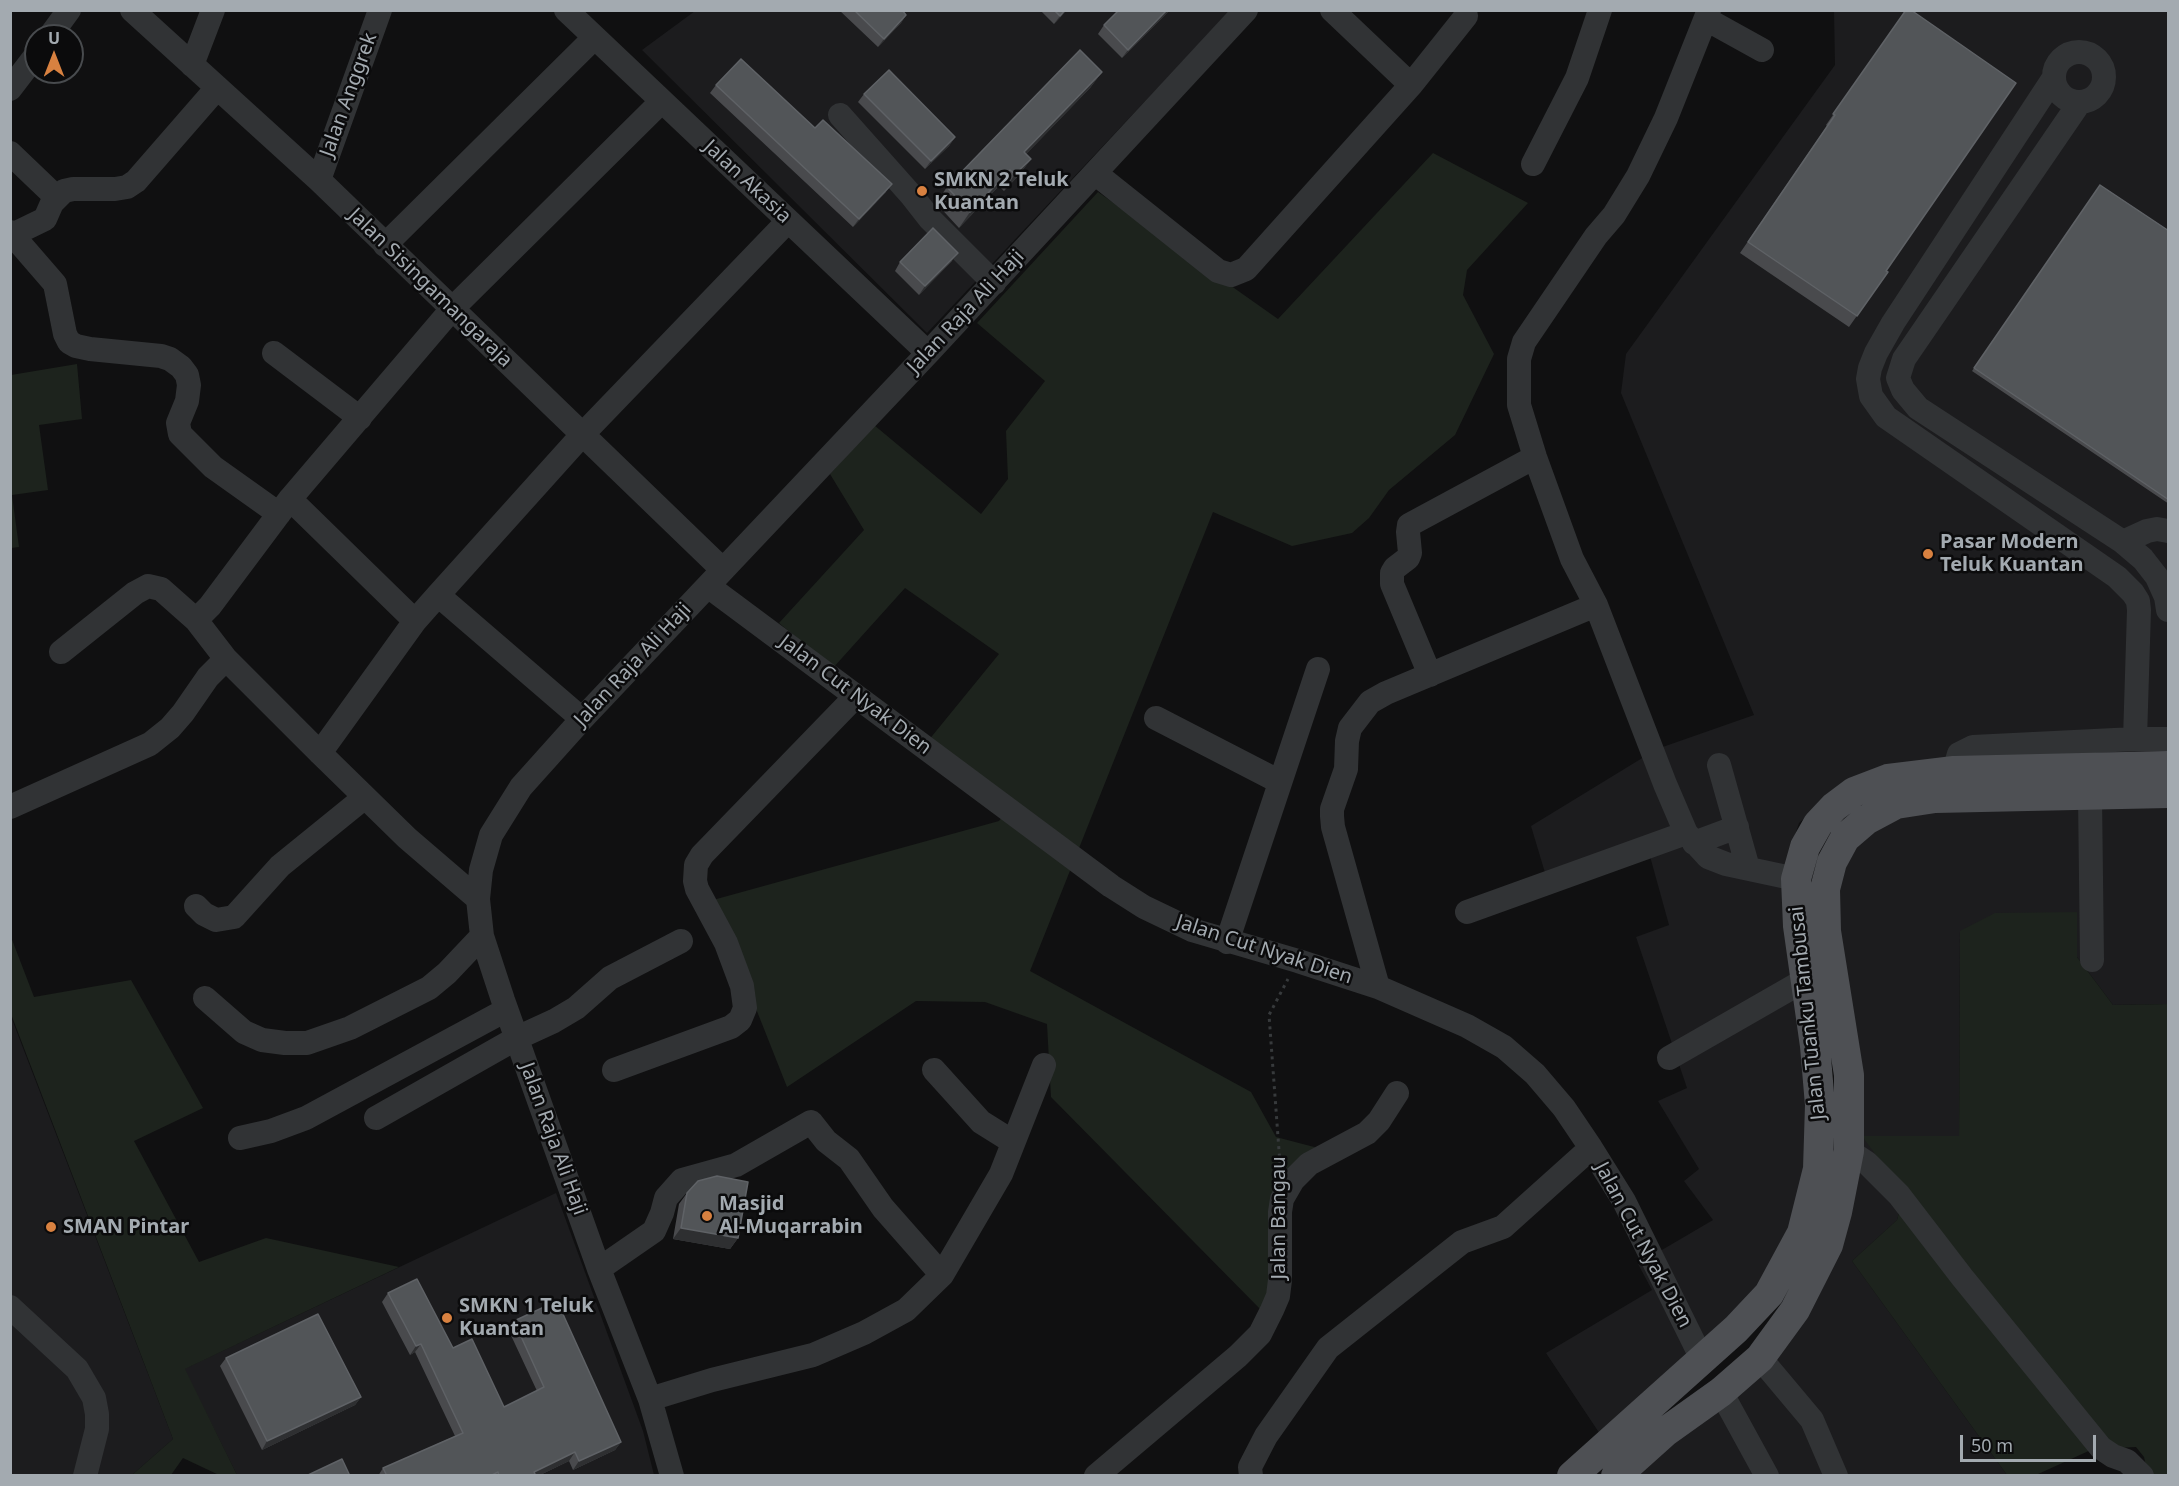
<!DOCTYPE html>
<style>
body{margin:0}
#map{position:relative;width:2179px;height:1486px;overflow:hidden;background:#101011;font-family:"Noto Sans",sans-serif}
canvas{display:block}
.frame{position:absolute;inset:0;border:12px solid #a3aab0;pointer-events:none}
.north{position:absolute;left:24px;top:24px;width:60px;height:60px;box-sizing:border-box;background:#0b0b0c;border:2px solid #484b4e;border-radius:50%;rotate:0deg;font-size:16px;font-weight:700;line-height:24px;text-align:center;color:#a3aab0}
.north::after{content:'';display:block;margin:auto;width:21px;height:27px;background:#d88140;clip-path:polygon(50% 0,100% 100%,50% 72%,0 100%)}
.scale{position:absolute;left:1960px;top:1435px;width:136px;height:27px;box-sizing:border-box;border:3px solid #a3aab0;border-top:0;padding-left:8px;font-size:18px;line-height:21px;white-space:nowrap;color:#a3aab0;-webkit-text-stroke:4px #0b0b0c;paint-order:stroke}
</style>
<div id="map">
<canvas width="2179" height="1486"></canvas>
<div class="frame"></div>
<div class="north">U</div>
<div class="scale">50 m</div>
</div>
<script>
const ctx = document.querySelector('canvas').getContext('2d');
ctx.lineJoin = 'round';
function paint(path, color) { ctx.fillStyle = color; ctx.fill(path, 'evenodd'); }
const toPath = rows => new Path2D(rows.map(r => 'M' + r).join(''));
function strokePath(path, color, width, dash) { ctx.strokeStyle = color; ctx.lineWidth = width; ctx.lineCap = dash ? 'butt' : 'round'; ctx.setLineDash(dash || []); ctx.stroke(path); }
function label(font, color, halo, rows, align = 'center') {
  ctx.font = font + ' "Noto Sans",sans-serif'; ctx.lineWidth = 5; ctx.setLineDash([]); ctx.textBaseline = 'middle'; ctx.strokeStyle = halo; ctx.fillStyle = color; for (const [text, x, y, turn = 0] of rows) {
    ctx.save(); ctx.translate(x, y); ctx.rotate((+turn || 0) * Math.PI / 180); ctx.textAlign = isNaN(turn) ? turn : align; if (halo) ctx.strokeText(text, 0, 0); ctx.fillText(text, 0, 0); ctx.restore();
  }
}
paint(toPath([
 [695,11,1230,11,927,333,642,50],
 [1834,11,2168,11,2168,755,1836,790,1799,823,1781,877,1813,1125,1796,1218,1765,1282,1600,1434,1546,1353,1652,1290,1638,1264,1713,1220,1684,1181,1699,1169,1658,1101,1687,1088,1636,937,1669,925,1648,849,1549,886,1531,826,1657,749,1754,715,1621,393,1626,354,1835,65],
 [2168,806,2168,1004,2113,1005,2077,957,1960,931,1959,1136,1863,1136,1904,1194,1897,1220,1852,1261,2007,1475,1632,1476,1786,1347,1837,1245,1834,892,1856,846,1873,831,1900,817,1936,812],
 [10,1014,173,1439,132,1475,11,1475],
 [556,1193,643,1431,654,1475,237,1475,184,1369]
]), '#1c1c1e');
paint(toPath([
 [1433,153,1528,203,1467,270,1463,295,1494,354,1455,435,1389,490,1369,518,1352,533,1292,546,1213,512,1030,971,1251,1092,1276,1137,1318,1148,1284,1173,1265,1314,1051,1097,1047,1024,985,1002,916,1001,787,1087,713,900,999,821,1011,805,928,741,999,654,905,588,833,668,779,623,864,530,830,474,874,425,981,514,1008,479,1006,431,1045,381,977,323,1098,192,1278,319],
 [77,364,82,419,39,425,48,490,12,495,19,547,11,548,11,375],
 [2077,912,2077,957,2113,1005,2168,1004,2168,1475,2148,1475,2144,1457,2136,1447,2093,1449,2036,1475,2007,1475,1852,1261,1897,1220,1904,1194,1862,1136,1959,1136,1960,931,1995,913],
 [11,937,34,997,131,980,203,1108,134,1141,199,1262,266,1238,399,1267,185,1369,237,1475,219,1475,183,1458,171,1475,132,1475,173,1439,11,1014]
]), '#1d231d');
strokePath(toPath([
 [1280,1164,1269,1015,1288,979]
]), '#373a3c', 3, [3, 4.5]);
strokePath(toPath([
 [132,10,319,180,723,570],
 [566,10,928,353],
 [1709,10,1666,118,1638,176,1614,215,1596,236,1524,342,1519,359,1519,405,1535,457,1572,559,1596,605,1665,784,1686,833,1708,857,1726,864,1796,879],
 [1706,19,1762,50],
 [50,36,69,10],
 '2054 77a25 25 0 1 1 50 0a25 25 0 1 1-50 0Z',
 [192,65,213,10],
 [1411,85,1466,16],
 [10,89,36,55],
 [2080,102,1904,359,1898,378,1903,390,1918,408,2123,542,2143,559,2157,577,2166,597,2168,610],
 [840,115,912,196,930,219,994,283],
 [10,153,56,197],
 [1533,164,1577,78,1600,10],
 [1095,173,1218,271,1231,275,1246,269,1411,85,1332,10],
 [319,180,380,10],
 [10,232,55,284,65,334,69,342,76,346,90,349,161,356,170,359,181,367,187,375,189,385,187,401,178,423,180,434,213,467,279,514],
 [10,236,45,219,52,203,64,191,73,189,115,189,127,187,136,181,217,88],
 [385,245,594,38],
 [274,353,360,418],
 [290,499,415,621],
 [2123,542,2147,531,2157,529,2168,531],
 [708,586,1111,886,1144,907,1192,930,1298,961,1378,987,1467,1026,1504,1047,1535,1074,1564,1108,1591,1148,1624,1201,1702,1359],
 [438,595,582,719],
 [61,652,135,593,148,586,161,589,196,620],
 [1430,675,1392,584,1392,573,1395,568,1408,558,1410,553,1408,532,1409,525,1535,457],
 [1156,718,1280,782],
 [2135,739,2168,739],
 [320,753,415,621,438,595,582,435,788,221],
 [1719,765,1748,868],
 [1954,771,1959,754,1973,747,2135,739,2139,610,2138,601,2133,593,2117,577,1886,417,1871,396,1868,379,1870,368,1876,353,1893,323,2053,79],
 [2090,795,2092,960],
 [10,807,150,744,170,728,183,713,208,677,226,659],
 [1694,843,1737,827],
 [478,899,407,838,320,753,226,659,196,620,210,606,290,499,452,309,661,102],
 [196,906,204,914,216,920,234,917,280,866,365,797],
 [1467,912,1686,833],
 [1227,942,1318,669],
 [1378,987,1333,827,1332,816,1332,809,1346,769,1347,741,1350,728,1370,702,1386,693,1596,605],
 [205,998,244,1032,262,1040,285,1043,307,1043,350,1028,429,988,447,973,482,936],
 [1669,1058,1805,980],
 [614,1070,731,1027,740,1020,745,1008,742,986,726,943,697,889,695,881,696,865,702,855,856,696],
 [934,1070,981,1122,1013,1142],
 [376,1118,517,1038,554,1021,576,1008,610,978,681,941],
 [240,1138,271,1131,306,1118,506,1010],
 [1849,1151,1867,1163,1899,1195,1962,1277,2101,1448,2113,1456,2127,1461,2142,1476],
 [599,1269,654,1231,662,1213,666,1198,682,1180,736,1165,811,1122,826,1141,849,1159,883,1208,942,1275],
 [10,1307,77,1369,94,1398,97,1414,97,1429,85,1476],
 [1760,1358,1812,1420,1836,1476],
 [1721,1392,1767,1476],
 [650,1399,712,1380,813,1355,864,1333,906,1310,942,1275,1001,1174,1044,1065],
 [672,1476,650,1399,599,1269,503,1000,482,936,478,899,481,870,491,835,521,787,582,719,928,353,1246,10],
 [1096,1476,1238,1356,1260,1334,1272,1310,1278,1296,1280,1280,1280,1212,1282,1199,1293,1180,1309,1164,1367,1133,1379,1121,1397,1093],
 [1251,1476,1250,1467,1266,1436,1328,1348,1462,1242,1503,1227,1591,1148]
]), '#313335', 24);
strokePath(toPath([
 [1572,1476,1736,1329,1769,1294,1802,1233,1818,1169,1820,1105,1815,1046,1798,926,1796,879,1805,847,1818,824,1834,807,1854,792,1888,779,1954,771,2168,766],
 [1616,1476,1665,1432,1721,1392,1760,1358,1795,1310,1828,1245,1837,1212,1849,1151,1849,1075,1826,931,1825,889,1832,862,1845,838,1866,820,1896,804,1935,798,2168,793]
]), '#4e5054', 30);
paint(toPath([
 [839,10,902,10,906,15,901,23,878,47],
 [1040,10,1067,10,1054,24],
 [1170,10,1122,58,1098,34,1104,25],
 [1906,10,1886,271,1888,272,1849,327,1740,253,1827,126,1826,125],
 [1102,72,1090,88,1026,154,1031,159,1019,175,1004,191,999,186,959,228,936,203,947,187],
 [716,85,815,128,886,192,853,227,710,93],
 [864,94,955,137,949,146,925,169,858,102],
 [2100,185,2169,231,2169,504,1972,371],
 [952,261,919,295,895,271,900,262],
 [687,1193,738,1238,730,1249,673,1239,679,1204],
 [388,1293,453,1348,504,1407,537,1391,508,1329,514,1321,621,1442,615,1450,573,1470,569,1461,538,1476,378,1476,383,1468,455,1436,415,1352,410,1355,382,1302],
 [226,1358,361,1397,355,1405,262,1450,220,1366]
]), '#494a4d');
paint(toPath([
 [1065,10,1067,10,1054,24,1060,16],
 [1167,10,1170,10,1122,58,1128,50],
 [906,15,901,23,878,47,884,39],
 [1102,72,1090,88,1013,168,1024,152],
 [955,137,949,146,925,169,931,161],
 [1031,159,1019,175,1004,191,1015,174],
 [1010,170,999,186,959,228,970,212],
 [892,184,886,192,853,227,859,219],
 [958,253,952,261,919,295,925,286],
 [681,1228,738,1238,730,1249,673,1239],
 [421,1344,415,1352,410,1355,416,1346],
 [361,1397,355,1405,262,1450,267,1441],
 [621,1442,615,1450,573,1470,579,1461],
 [575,1452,569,1461,538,1476,532,1476,534,1472]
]), '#2e2f31');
const building = toPath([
 [854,10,902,10,906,15,884,39,854,10],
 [1054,10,1065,10,1060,16,1054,10],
 [1119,10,1167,10,1128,50,1104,25,1119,10],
 [1906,10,1911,10,2016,83,1886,271,1888,272,1857,316,1748,242,1835,115,1833,114,1906,10],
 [1080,50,1102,72,1024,152,1031,159,1015,174,1010,170,970,212,947,187,1080,50],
 [741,59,815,128,823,120,892,184,859,219,716,85,741,59],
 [889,70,955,137,931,161,864,94,889,70],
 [2100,185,2169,231,2169,500,1974,368,2100,185],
 [933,228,958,253,925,286,900,262,933,228],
 [717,1176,748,1182,738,1238,681,1228,687,1193,698,1181,717,1176],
 [417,1279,453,1348,472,1339,504,1407,544,1387,514,1321,557,1301,621,1442,579,1461,575,1452,534,1472,536,1476,499,1476,498,1472,490,1476,387,1476,383,1468,463,1433,421,1344,416,1346,388,1293,417,1279],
 [318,1314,361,1397,267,1441,226,1358,318,1314],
 [342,1459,350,1476,306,1476,342,1459]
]);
paint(building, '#525558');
strokePath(building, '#5f6266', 1.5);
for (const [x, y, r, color] of [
 [922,191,6,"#d88140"],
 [1928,554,6,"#d88140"],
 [707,1216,6,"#d88140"],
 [51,1227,6,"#d88140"],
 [447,1318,6,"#d88140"]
]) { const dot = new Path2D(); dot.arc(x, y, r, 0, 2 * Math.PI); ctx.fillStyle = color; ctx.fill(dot); strokePath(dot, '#0b0b0c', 2); }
label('20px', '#a3aab0', '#0b0b0c', [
 ["Jalan Anggrek",349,95,-70],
 ["Jalan Akasia",747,182,43],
 ["Jalan Sisingamangaraja",430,288,44],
 ["Jalan Raja Ali Haji",966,312,-47],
 ["Jalan Raja Ali Haji",633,665,-47],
 ["Jalan Cut Nyak Dien",855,695,37],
 ["Jalan Cut Nyak Dien",1264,950,18],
 ["Jalan Tuanku Tambusai",1808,1013,-96],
 ["Jalan Raja Ali Haji",553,1139,70],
 ["Jalan Bangau",1279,1218,-90],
 ["Jalan Cut Nyak Dien",1643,1245,62]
]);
label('bold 20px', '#a3aab0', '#0b0b0c', [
 ["SMKN 2 Teluk",934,180],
 ["Kuantan",934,203],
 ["Pasar Modern",1940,542],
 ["Teluk Kuantan",1940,565],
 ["Masjid",719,1204],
 ["Al-Muqarrabin",719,1227],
 ["SMAN Pintar",63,1227],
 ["SMKN 1 Teluk",459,1306],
 ["Kuantan",459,1329]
], 'left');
</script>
